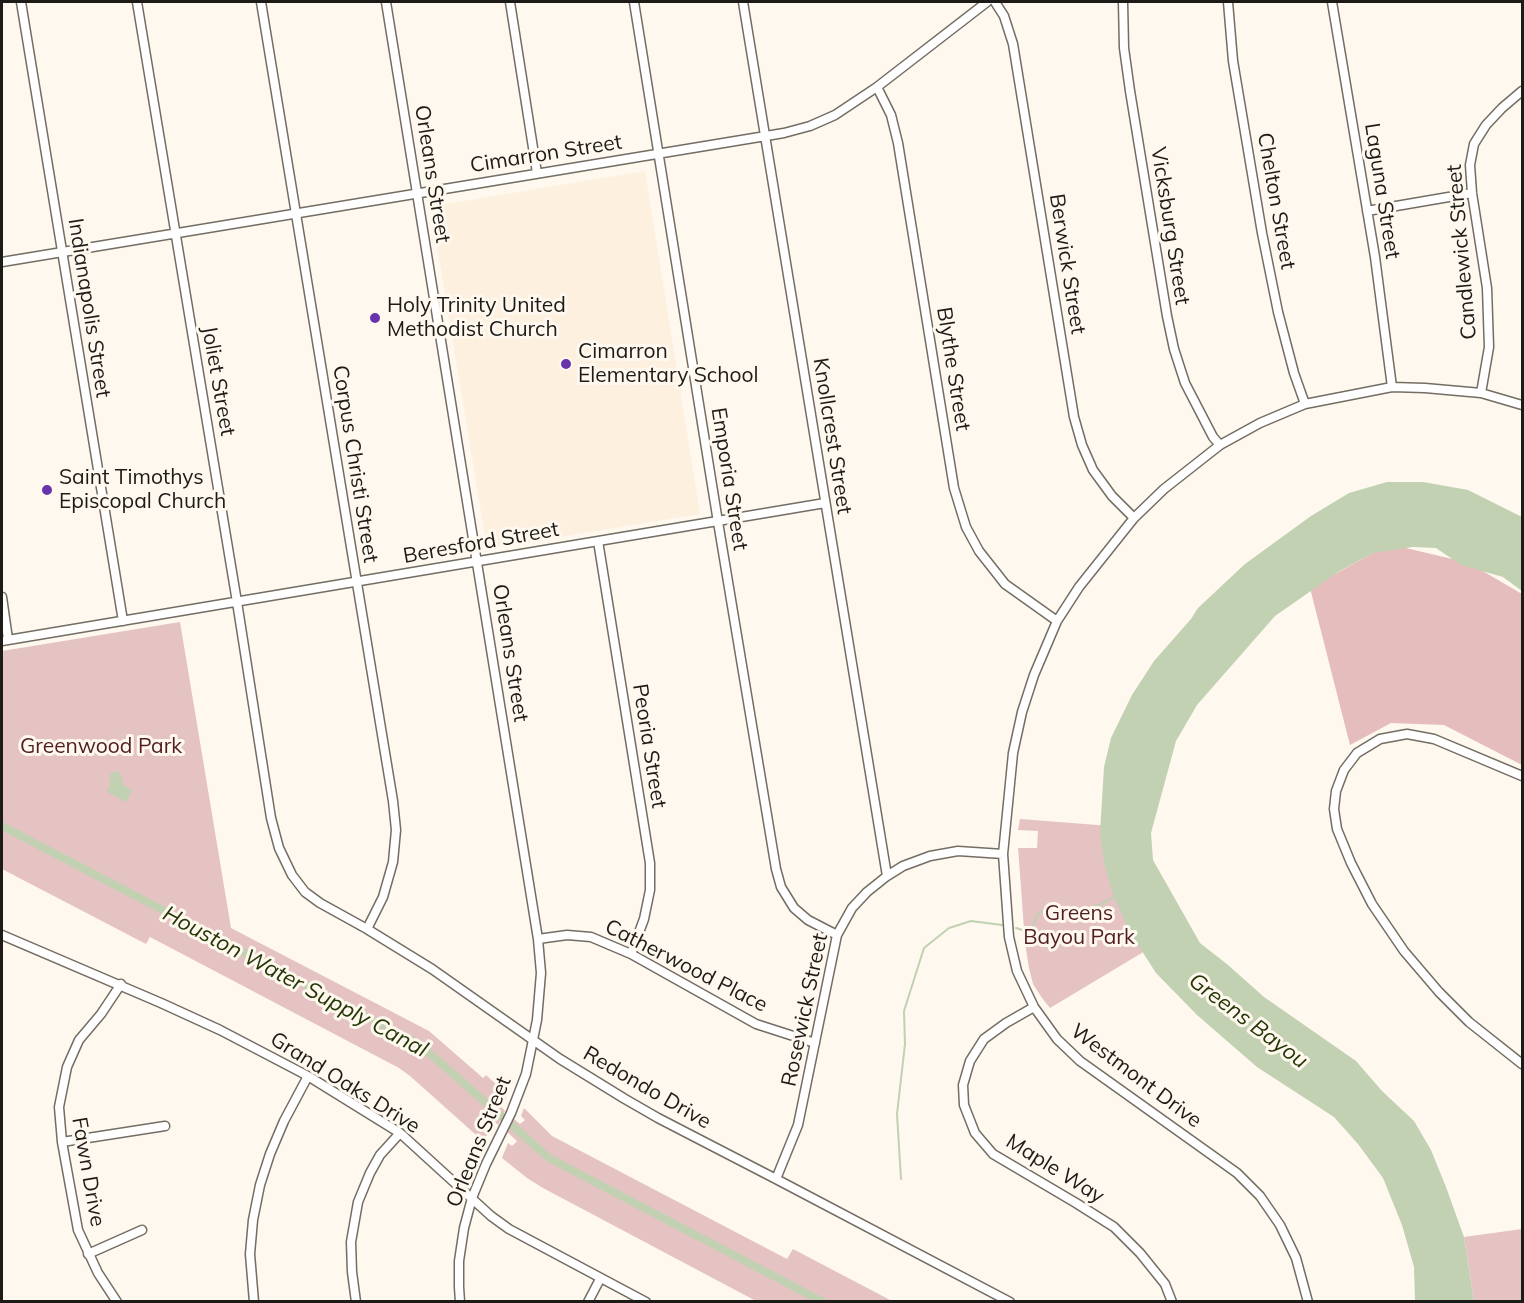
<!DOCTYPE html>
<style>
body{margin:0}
#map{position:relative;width:1524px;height:1303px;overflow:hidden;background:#fef8ef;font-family:Mulish,sans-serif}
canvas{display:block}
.frame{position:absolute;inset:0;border:3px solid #1d1b17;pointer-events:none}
</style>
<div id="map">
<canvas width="1524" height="1303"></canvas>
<div class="frame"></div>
</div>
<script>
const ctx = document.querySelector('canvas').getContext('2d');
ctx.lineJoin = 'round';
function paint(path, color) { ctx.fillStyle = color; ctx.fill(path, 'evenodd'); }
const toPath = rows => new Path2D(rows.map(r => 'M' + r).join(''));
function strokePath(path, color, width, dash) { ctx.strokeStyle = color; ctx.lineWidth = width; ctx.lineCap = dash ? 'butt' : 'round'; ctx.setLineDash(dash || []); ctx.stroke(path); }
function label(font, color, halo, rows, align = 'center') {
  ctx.font = font + ' Mulish,sans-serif'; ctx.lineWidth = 6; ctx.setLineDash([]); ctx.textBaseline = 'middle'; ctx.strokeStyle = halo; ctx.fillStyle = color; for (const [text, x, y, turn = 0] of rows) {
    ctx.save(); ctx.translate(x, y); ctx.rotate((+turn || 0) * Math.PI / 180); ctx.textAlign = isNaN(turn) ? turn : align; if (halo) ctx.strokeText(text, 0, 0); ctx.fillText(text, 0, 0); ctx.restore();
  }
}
paint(toPath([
 [645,171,700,514,487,549,432,215,435,210,440,205]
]), '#fdf0df');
paint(toPath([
 [180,622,231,928,429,1031,483,1078,486,1075,507,1094,505,1100,501,1099,499,1104,505,1111,498,1125,493,1120,484,1142,410,1076,399,1068,150,937,146,944,2,869,2,651],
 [1020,819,1110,826,1150,948,1050,1008,1042,998,1033,984,1029,968,1025,943,1020,874,1018,848,1037,848,1038,831,1018,830],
 [524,1108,552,1136,787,1259,793,1249,892,1301,756,1301,543,1188,527,1178,502,1158,508,1143,512,1146,517,1141,507,1132,514,1119,520,1124,525,1120,521,1116],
 [1522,1229,1522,1301,1474,1301,1464,1237]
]), '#e5c3c2');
paint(toPath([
 [1389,544,1469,563,1522,594,1522,765,1444,725,1391,723,1350,745,1310,588]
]), '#e5bdbc');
paint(toPath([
 [1387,482,1423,482,1468,490,1522,517,1522,591,1503,577,1461,565,1436,548,1413,547,1373,553,1338,572,1275,616,1197,705,1176,741,1151,833,1153,860,1200,943,1228,965,1264,997,1356,1061,1382,1091,1414,1121,1431,1150,1446,1187,1464,1237,1474,1301,1415,1301,1414,1267,1402,1225,1383,1178,1358,1144,1334,1117,1257,1067,1197,1015,1156,973,1131,934,1114,897,1104,863,1100,833,1104,767,1111,738,1132,695,1154,661,1191,619,1198,608,1245,564,1311,516,1349,493],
 [115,772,120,772,123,784,132,791,126,802,107,792,110,785,110,774]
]), '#c1d1b2');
strokePath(toPath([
 [1016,928,1029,932,1039,913,1050,908,1078,911,1099,905,1115,897],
 [901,1179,897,1114,905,1044,904,1011,924,948,949,928,971,921,1002,925]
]), '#c1d1b2', 2);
strokePath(toPath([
 [2,826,419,1044,549,1158,823,1302]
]), '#c1d1b2', 8);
const minor = toPath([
 [21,2,123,621],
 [137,2,237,602,271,818,279,848,292,875,305,892,320,903,367,929,432,969,560,1059,625,1099,658,1118,776,1179,1010,1302],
 [261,2,393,801,396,830,393,862,383,897,367,929],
 [386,2,538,939,541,973,537,1020,526,1074,511,1113,486,1164,472,1198,464,1228,459,1261,459,1287,460,1302],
 [510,2,537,173],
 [634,2,718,522,776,869,781,887,794,908,808,920,837,935],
 [743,2,887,876],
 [995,2,1004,16,1013,44,1074,417,1082,445,1093,470,1112,496,1134,518],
 [1123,2,1124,48,1130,91,1167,316,1174,349,1185,383,1213,437,1220,445],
 [1228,2,1233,61,1262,233,1278,312,1294,373,1305,404],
 [1332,2,1375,257,1392,387],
 [877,87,891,115,898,143,954,488,966,527,979,551,1005,584,1057,621],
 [1367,211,1472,193],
 [2,262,784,133,810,126,835,115,877,87,987,2],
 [1481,393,1489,347,1487,288,1472,193,1470,165,1474,144,1486,125,1502,108,1522,91],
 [598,541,650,863,650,890,644,919,631,954],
 [2,597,8,639],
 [2,641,825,503],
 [1522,776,1434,739,1407,734,1380,739,1357,753,1344,770,1336,791,1334,809,1337,829,1351,863,1372,904,1404,951,1439,992,1469,1022,1522,1064],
 [2,935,161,1003,220,1030,308,1076,400,1133,491,1216,509,1229,646,1302],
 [538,939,567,935,591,937,631,954,756,1024,815,1043],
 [1034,1007,1006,1023,984,1039,970,1061,963,1085,964,1105,975,1133,993,1154,1076,1203,1114,1227,1140,1253,1165,1284,1172,1302],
 [62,1142,165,1126],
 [776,1179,798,1125,837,935,852,908,867,892,887,876,903,866,930,856,958,851,1003,854],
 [88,1254,142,1230],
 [117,1302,98,1273,78,1230,62,1142,59,1107,67,1067,79,1040,101,1014,121,984],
 [254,1302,250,1254,253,1220,260,1185,270,1154,284,1121,308,1076],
 [356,1302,352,1272,351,1242,358,1202,370,1173,380,1155,400,1133],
 [588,1302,600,1279],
 [1308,1302,1296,1258,1280,1225,1260,1196,1237,1173,1080,1061,1057,1039,1034,1007,1017,971,1009,937,1003,854,1013,753,1022,712,1034,675,1057,621,1079,587,1134,518,1164,489,1220,445,1260,423,1305,404,1392,387,1425,388,1481,393,1522,405]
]);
strokePath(minor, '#736d63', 11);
strokePath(minor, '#fff', 8);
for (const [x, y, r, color] of [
 [375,318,6,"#6734ab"],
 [566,364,6,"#6734ab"],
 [47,490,6,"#6734ab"]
]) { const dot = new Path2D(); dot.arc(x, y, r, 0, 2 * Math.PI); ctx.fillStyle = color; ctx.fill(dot); strokePath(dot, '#fef8ef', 2); }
label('21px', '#1d1b17', '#fef8ef', [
 ["Cimarron Street",546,154,-9],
 ["Orleans Street",432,174,81],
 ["Laguna Street",1382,191,81],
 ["Chelton Street",1276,201,80],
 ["Vicksburg Street",1170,226,81],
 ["Candlewick Street",1462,252,-95],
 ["Berwick Street",1067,264,81],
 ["Indianapolis Street",89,308,81],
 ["Blythe Street",953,369,81],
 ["Joliet Street",218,381,80],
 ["Knollcrest Street",832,436,81],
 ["Corpus Christi Street",355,464,81],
 ["Emporia Street",729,479,81],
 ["Beresford Street",481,543,-10],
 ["Orleans Street",510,653,81],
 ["Peoria Street",649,746,81],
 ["Catherwood Place",686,966,27],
 ["Rosewick Street",805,1010,-78],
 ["Westmont Drive",1136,1076,37],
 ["Grand Oaks Drive",345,1083,32],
 ["Redondo Drive",647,1088,30],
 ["Orleans Street",479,1142,-68],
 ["Maple Way",1055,1169,32],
 ["Fawn Drive",88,1172,80]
]);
label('21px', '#1d1b17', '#fef8ef', [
 ["Holy Trinity United",387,306],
 ["Methodist Church",387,330],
 ["Cimarron",578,352],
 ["Elementary School",578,376],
 ["Saint Timothys",59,478],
 ["Episcopal Church",59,502]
], 'left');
label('21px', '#511e20', '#fef8ef', [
 ["Greenwood Park",101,747],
 ["Greens",1079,914],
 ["Bayou Park",1079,938]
]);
label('italic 22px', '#243705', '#fef8ef', [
 ["Houston Water Supply Canal",295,982,28],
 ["Greens Bayou",1248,1021,37]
]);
</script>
